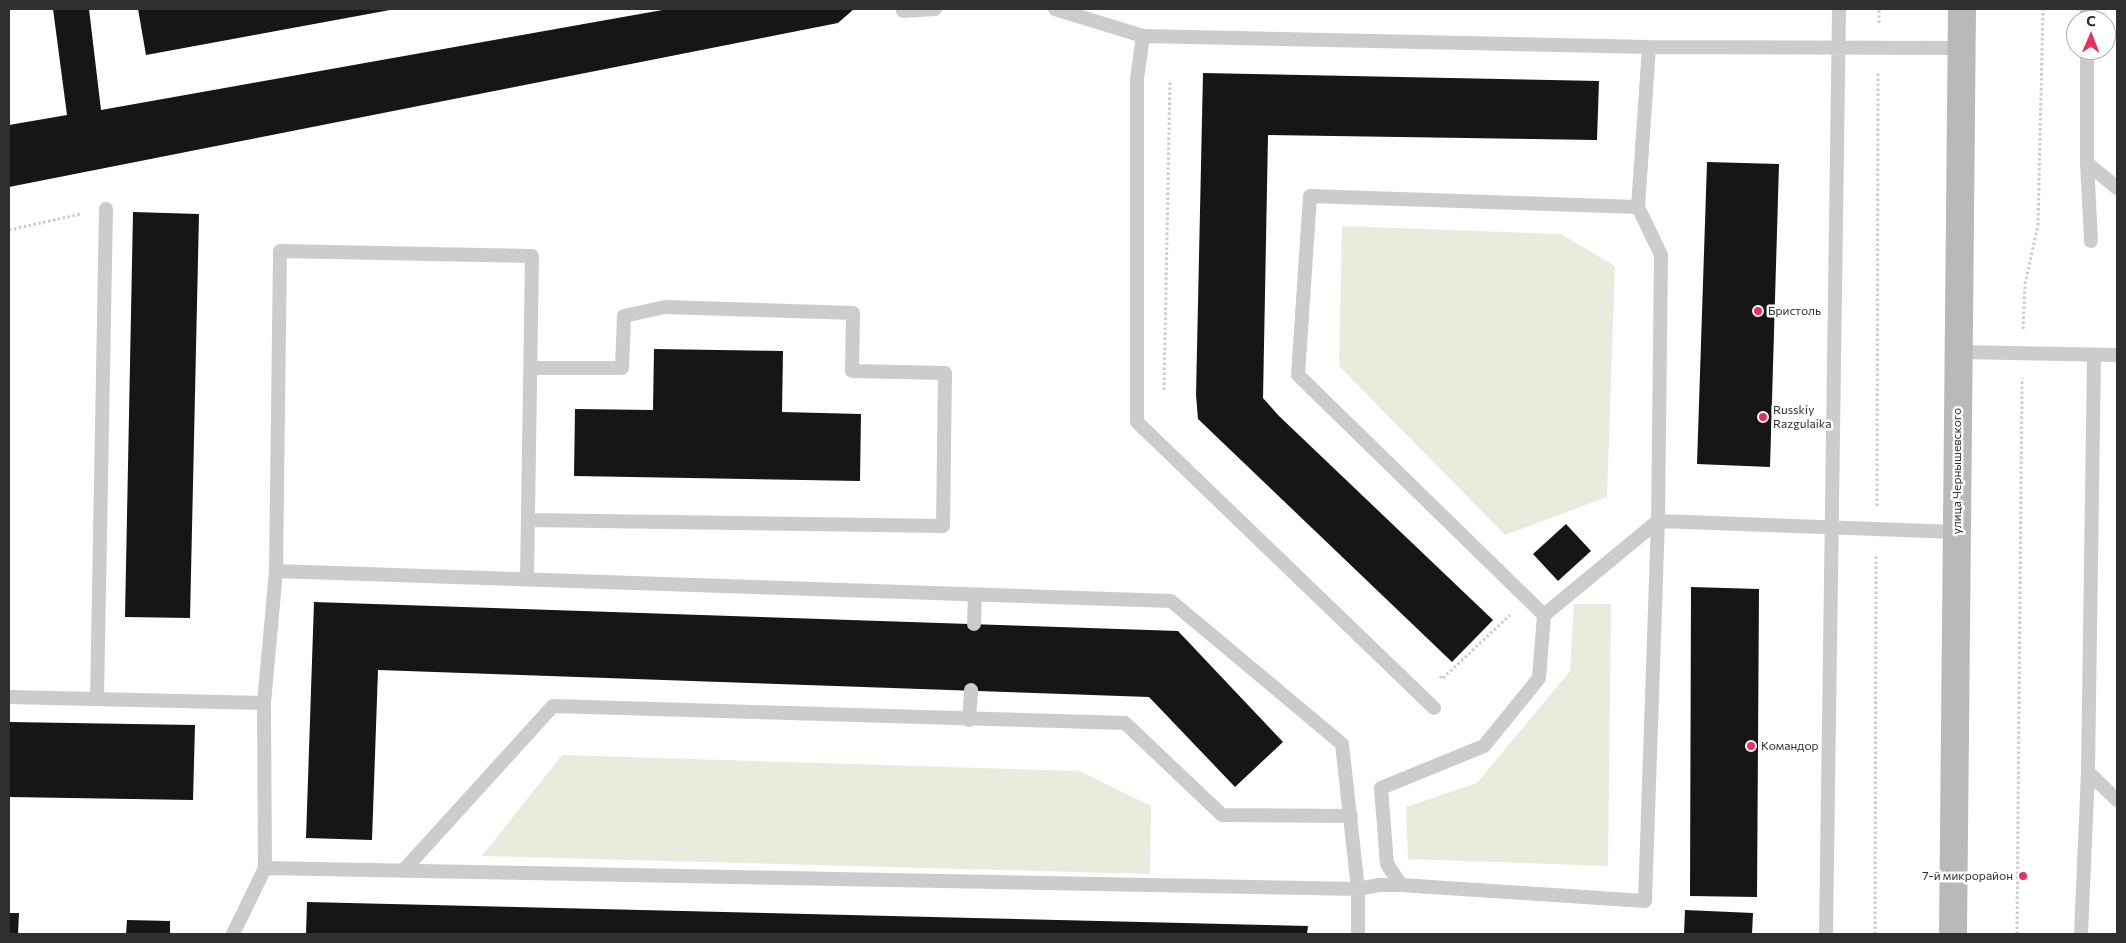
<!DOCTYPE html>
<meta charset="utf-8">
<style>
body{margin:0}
#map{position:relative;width:2126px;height:943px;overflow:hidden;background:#fff;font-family:Commissioner,sans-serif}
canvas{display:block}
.frame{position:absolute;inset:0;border:10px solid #2f2f2f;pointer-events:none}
.north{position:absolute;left:2066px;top:10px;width:50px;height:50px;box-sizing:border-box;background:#fff;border:1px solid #acacac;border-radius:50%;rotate:1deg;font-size:14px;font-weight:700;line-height:20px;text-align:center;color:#2f2f2f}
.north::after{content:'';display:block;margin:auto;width:18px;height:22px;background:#e63161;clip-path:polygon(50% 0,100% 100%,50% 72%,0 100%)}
</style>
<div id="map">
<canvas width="2126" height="943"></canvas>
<div class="frame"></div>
<div class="north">С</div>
</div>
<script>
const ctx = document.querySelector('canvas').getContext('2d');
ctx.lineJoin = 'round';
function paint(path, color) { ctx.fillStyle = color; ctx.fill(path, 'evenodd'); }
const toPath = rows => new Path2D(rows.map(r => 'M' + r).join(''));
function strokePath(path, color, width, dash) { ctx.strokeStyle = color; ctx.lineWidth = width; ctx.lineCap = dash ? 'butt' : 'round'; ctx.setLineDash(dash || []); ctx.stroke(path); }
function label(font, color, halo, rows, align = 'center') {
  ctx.font = font + ' Commissioner,sans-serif'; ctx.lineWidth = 5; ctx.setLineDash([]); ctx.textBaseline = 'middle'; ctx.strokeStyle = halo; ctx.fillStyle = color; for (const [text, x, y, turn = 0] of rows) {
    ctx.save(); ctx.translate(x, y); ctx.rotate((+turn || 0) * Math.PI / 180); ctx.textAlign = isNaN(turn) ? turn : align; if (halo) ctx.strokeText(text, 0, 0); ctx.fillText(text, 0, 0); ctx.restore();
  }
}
paint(toPath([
 [1342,226,1561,234,1615,266,1607,497,1505,535,1339,366],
 [1574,604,1611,604,1608,866,1408,859,1406,807,1477,783,1570,671],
 [562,755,1079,771,1151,806,1150,874,482,856]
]), '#e8ecdd');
paint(toPath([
 [53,9,89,9,101,110,668,9,854,9,838,23,9,187,9,125,67,115],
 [138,9,390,9,390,10,146,55],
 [1203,73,1599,81,1597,140,1268,135,1263,398,1279,416,1493,620,1452,662,1198,419,1196,395],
 [1707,162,1779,164,1770,467,1697,464],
 [133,212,199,214,190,618,125,617],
 [654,349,783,351,782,412,861,414,860,481,574,476,575,409,653,410],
 [1566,524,1591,551,1558,581,1533,554],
 [1691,587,1759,589,1757,897,1690,896],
 [314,602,1178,631,1283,742,1235,787,1149,697,378,670,372,840,306,838],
 [9,722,195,725,193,800,9,797],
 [307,902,1308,926,1307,934,306,934],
 [1685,910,1753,913,1752,934,1684,934],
 [9,913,19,913,18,934,9,934],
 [127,920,170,921,170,934,126,934]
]), '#161616');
strokePath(toPath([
 [1879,23,1879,9],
 [9,230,81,214],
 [2023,329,2025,284,2038,225,2043,9],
 [1164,390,1170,81],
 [1877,506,1878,72],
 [1440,676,1442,679,1510,615],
 [1875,934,1876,554],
 [2017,934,2022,378]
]), '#ccc', 3, [2.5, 2.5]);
strokePath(toPath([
 [1055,9,1143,36],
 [2087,9,2087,20],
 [903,11,935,9],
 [2087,50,2087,163,2091,241],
 [2087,163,2117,188],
 [1958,352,2117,355],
 [529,520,943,526,945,373,852,371,853,313,665,307,624,316,622,368,531,368],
 [276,571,1171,601,1342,744,1358,889,1358,934],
 [1544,615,1298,375,1310,196,1638,207],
 [974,624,975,595],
 [9,697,264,703],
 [97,699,106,209],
 [1434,708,1137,422,1137,79,1143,36,1649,47,1961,48],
 [969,720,971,690],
 [2088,772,2117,800],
 [265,868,1358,889,1379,885,1401,885,1645,901,1658,521,1661,255,1638,207,1649,47],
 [403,871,553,706,1125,723,1222,815,1351,816],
 [1401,885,1387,864,1381,788,1484,746,1539,678,1544,615,1658,521,1957,532],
 [233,934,265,868,264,703,276,571,280,251,532,256,527,578],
 [1826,934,1839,9],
 [2081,934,2088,772,2094,355]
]), '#ccc', 14);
strokePath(toPath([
 [1953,934,1962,9]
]), '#b9b9b9', 28);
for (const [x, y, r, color] of [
 [1758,311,5,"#e63161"],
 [1763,417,5,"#e63161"],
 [1751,746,5,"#e63161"],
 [2023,876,5,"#e63161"]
]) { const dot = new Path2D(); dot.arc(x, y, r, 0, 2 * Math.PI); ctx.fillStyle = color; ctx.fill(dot); strokePath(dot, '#fff', 2); }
label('12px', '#2f2f2f', '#fff', [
 ["Бристоль",1768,311],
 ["Russkiy",1773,410],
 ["Razgulaika",1773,424],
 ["Командор",1761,746],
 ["7-й микрорайон",2013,876,"right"]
], 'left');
label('12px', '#2f2f2f', '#fff', [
 ["улица Чернышевского",1957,471,-90]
]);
</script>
